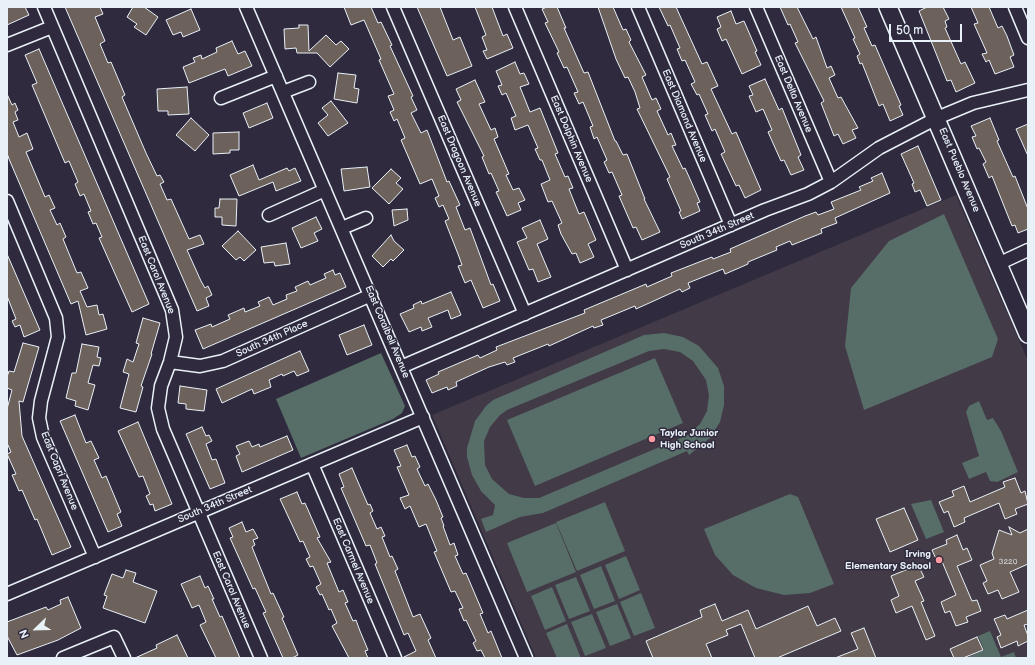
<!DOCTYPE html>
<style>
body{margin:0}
#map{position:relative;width:1035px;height:665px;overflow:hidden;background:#2f2a3d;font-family:"Balsamiq Sans",sans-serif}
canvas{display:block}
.frame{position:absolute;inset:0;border:8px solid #e8f1f8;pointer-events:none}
.north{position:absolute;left:16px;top:609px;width:40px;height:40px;-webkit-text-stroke:3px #2f2a3d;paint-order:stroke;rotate:247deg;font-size:11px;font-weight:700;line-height:16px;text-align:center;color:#e8f1f8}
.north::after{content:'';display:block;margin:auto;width:14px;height:18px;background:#e8f1f8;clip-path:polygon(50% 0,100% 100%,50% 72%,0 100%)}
.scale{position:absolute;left:889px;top:24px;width:73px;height:18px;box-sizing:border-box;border:2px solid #e8f1f8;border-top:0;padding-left:5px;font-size:12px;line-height:14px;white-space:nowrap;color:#e8f1f8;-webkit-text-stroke:3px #2f2a3d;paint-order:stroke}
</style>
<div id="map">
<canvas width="1035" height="665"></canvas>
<div class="frame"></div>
<div class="north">N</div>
<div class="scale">50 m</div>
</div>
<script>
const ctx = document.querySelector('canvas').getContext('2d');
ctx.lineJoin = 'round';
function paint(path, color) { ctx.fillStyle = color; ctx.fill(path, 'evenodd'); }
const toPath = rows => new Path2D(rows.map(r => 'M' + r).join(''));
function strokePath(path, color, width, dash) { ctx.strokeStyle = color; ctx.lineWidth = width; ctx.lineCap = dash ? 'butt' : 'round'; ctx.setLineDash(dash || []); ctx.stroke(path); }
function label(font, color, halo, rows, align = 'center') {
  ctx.font = font + ' "Balsamiq Sans",sans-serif'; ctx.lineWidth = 3; ctx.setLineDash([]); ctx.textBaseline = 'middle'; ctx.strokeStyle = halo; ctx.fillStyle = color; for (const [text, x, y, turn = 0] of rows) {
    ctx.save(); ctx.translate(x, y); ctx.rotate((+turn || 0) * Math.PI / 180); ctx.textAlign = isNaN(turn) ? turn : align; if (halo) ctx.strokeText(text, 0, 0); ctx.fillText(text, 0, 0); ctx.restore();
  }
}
paint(toPath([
 [956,195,1028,361,1028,658,536,658,432,415]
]), '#423a46');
paint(toPath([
 [944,214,998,339,992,357,864,410,845,346,851,288,889,241],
 [664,333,683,337,699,346,718,368,724,386,724,405,720,422,710,438,689,455,687,451,543,513,520,517,486,532,481,519,493,515,495,505,481,491,472,475,467,457,467,448,475,421,486,406,493,400,644,335],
 [664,349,680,352,693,361,706,380,709,395,707,411,700,424,688,435,539,498,524,498,509,494,492,479,485,465,484,441,490,427,500,415,507,410,649,351],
 [381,353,405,406,402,413,393,419,301,458,276,399],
 [655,358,683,423,535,486,507,420],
 [979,401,987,420,993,418,1001,431,1018,472,997,482,990,481,986,472,969,479,962,463,979,456,966,412,969,406],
 [790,494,798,497,834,584,810,593,784,595,756,588,733,575,715,555,704,529],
 [931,500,944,532,926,539,911,504],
 [605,502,625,551,577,571,556,522],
 [556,523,576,572,527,592,507,543],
 [626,556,640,590,619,599,605,565],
 [601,566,615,601,594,609,580,575],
 [576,577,590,611,569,619,555,585],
 [552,587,566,621,545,630,531,596],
 [641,593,655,628,634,636,620,602],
 [617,604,631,638,610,646,596,612],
 [592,614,606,648,585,656,571,622],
 [567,624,581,658,557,658,546,633],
 [990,631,1001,657,1014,652,1016,658,966,658,984,650,978,636]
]), '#576d68');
const building = toPath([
 [7,7,25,7,29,15,7,25,7,7],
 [65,7,100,7,103,14,95,17,105,41,100,44,108,63,111,62,125,95,122,97,146,153,157,176,160,175,164,182,160,184,167,200,171,199,189,239,200,235,204,244,187,250,201,281,205,288,208,286,212,295,206,298,209,306,197,311,65,7],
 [133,7,144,7,158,17,146,35,134,27,137,24,127,17,133,7],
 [344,7,371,7,378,23,381,22,392,45,390,46,413,96,411,97,417,110,411,113,421,133,427,130,447,182,449,181,460,205,456,207,465,230,470,228,491,285,493,284,500,301,483,308,471,280,465,283,458,266,462,265,458,254,445,221,449,219,443,205,439,207,435,198,439,196,432,179,420,184,401,140,405,138,397,119,394,121,390,112,394,110,388,96,394,94,379,60,381,59,364,20,351,25,344,7],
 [417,7,440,7,453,40,460,37,472,66,447,76,417,7],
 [475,7,492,7,503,36,507,34,513,48,487,59,483,51,487,50,482,37,486,35,475,7],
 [547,7,557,7,566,28,564,28,584,73,588,72,615,141,616,141,623,155,627,154,645,199,644,199,660,232,642,240,636,227,633,228,619,196,622,195,612,172,609,173,604,162,607,160,597,137,594,139,590,127,593,126,583,102,579,104,574,93,578,92,567,67,564,68,557,53,559,52,545,23,548,22,542,9,547,7],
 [598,7,613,7,623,30,626,29,631,40,629,42,646,75,642,77,652,100,656,98,661,109,657,111,668,135,671,133,676,145,672,146,683,169,685,168,690,179,700,202,697,203,700,211,682,219,679,212,681,211,667,179,670,177,637,109,640,108,635,92,628,77,625,78,616,59,598,7],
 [659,7,676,7,702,64,707,62,718,86,711,89,732,134,736,132,761,190,745,198,739,185,736,186,721,154,725,152,715,129,712,131,705,115,708,114,699,94,697,95,691,84,695,82,685,60,682,61,677,49,680,48,670,25,668,26,659,7],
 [780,7,797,7,813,39,816,37,827,68,831,66,835,75,829,78,838,98,841,97,858,128,852,130,856,138,843,144,838,134,834,136,821,103,824,101,795,43,798,42,790,24,788,25,780,7],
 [841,7,858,7,867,27,864,28,872,46,875,45,901,105,899,106,903,115,890,121,883,104,879,106,862,63,860,64,857,56,860,54,853,39,855,38,841,7],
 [927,7,943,7,949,19,945,21,947,27,945,28,961,64,965,62,975,83,956,92,951,80,947,81,919,11,927,7],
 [971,7,989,7,998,28,1002,26,1007,36,1014,55,1010,57,1014,67,995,74,989,60,986,62,982,54,987,53,974,24,978,23,971,7],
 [191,9,200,30,183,37,181,32,173,35,166,20,191,9],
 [731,11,736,24,744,21,757,51,755,52,761,65,742,74,726,39,722,41,717,29,721,27,717,17,731,11],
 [299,25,308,25,309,51,326,35,336,45,341,41,349,49,330,67,317,53,297,53,296,48,285,49,284,29,299,28,299,25],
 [232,41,238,54,245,51,252,66,228,76,225,69,189,83,183,67,195,62,193,58,201,55,202,59,217,52,216,48,232,41],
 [39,49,149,304,132,312,99,238,102,237,96,223,93,224,88,212,91,211,84,194,80,196,75,184,78,182,69,161,65,163,32,85,37,83,25,55,39,49],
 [515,62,520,74,524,73,529,84,520,87,530,112,540,108,558,153,555,154,565,177,568,176,573,188,569,189,579,214,584,212,596,240,588,244,594,257,580,263,576,253,572,254,561,234,558,225,562,223,552,201,548,202,541,184,550,180,542,160,540,160,535,149,538,148,528,125,515,130,511,118,516,116,506,93,502,95,498,86,502,85,496,71,515,62],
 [338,73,356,75,354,88,359,89,357,103,334,99,338,73],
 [765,79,779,110,782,108,801,155,798,157,804,170,791,175,784,160,781,161,768,132,772,130,763,109,756,112,749,96,753,95,749,86,765,79],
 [475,80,485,102,479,104,491,130,495,128,498,137,494,139,509,174,506,175,513,190,519,188,525,200,518,203,521,210,507,216,496,192,499,191,491,173,489,174,482,157,484,156,457,102,461,100,456,89,475,80],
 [187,87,189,114,168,115,168,111,158,111,157,89,187,87],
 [7,94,12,105,15,103,18,110,15,112,18,120,13,122,19,137,27,133,33,149,26,152,45,197,49,195,55,208,50,210,57,225,60,223,66,237,63,239,77,273,81,272,88,288,80,291,87,307,97,305,99,315,103,314,107,329,86,335,78,301,71,304,9,159,7,153,7,94],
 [331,101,348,123,328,136,318,123,328,115,322,108,331,101],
 [267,103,273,118,249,128,243,113,267,103],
 [191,118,209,135,195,151,176,135,191,118],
 [990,118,999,140,997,141,1013,177,1015,176,1028,209,1028,229,1018,233,1015,225,1012,226,992,176,989,178,983,164,986,162,979,148,977,149,972,137,976,136,971,126,990,118],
 [1028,124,1028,156,1016,129,1028,124],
 [239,132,239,150,230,150,230,153,213,154,213,133,239,132],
 [918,146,941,200,927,206,920,190,915,192,912,184,914,183,901,154,918,146],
 [253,165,259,180,287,168,289,171,295,168,301,181,276,191,273,182,239,196,230,175,253,165],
 [367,167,370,187,344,191,341,169,367,167],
 [391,169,401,178,396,183,403,189,389,204,372,188,391,169],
 [882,173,890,193,835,218,837,223,821,229,822,233,792,245,790,241,776,247,777,250,748,262,748,264,739,268,725,274,723,269,688,283,690,288,682,292,680,289,636,309,635,306,601,320,603,325,594,328,593,326,549,346,548,344,513,358,515,362,507,365,505,362,489,367,456,382,457,386,448,390,447,387,432,393,426,380,439,374,438,372,478,355,480,358,497,350,496,347,585,313,584,310,646,284,647,287,672,276,671,273,712,257,713,259,731,252,730,249,805,216,816,212,818,215,834,209,831,202,861,190,859,187,873,181,871,178,882,173],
 [220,199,237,199,236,226,222,225,222,217,215,217,215,208,219,208,220,199],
 [407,209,408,220,394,226,392,210,407,209],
 [316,217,322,229,314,233,318,241,301,248,292,228,316,217],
 [540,220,548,239,537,244,551,277,538,282,533,269,529,270,517,242,527,238,522,228,540,220],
 [238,231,256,250,244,261,240,257,236,260,222,246,238,231],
 [391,235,394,241,404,250,393,261,391,259,383,267,372,256,391,235],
 [286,243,290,264,275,266,274,262,264,263,261,247,286,243],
 [7,254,40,330,24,337,20,325,15,327,12,321,16,319,7,296,7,254],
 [333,270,335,275,340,273,346,287,203,349,195,330,211,324,212,327,230,319,228,315,244,308,245,312,260,306,258,302,269,297,273,305,287,299,286,295,297,291,295,287,308,281,310,285,326,278,324,274,333,270],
 [451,292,461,315,451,319,448,310,428,318,432,327,422,331,421,327,409,332,400,314,414,308,413,305,421,301,422,304,451,292],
 [143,318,160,323,151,354,152,354,141,386,143,387,136,412,120,408,129,374,123,372,127,359,133,362,139,344,136,343,143,318],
 [364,325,372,345,347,355,339,335,364,325],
 [23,343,39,347,23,402,19,401,22,436,71,547,52,555,37,519,35,520,22,490,19,491,12,475,16,474,7,454,11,452,7,443,7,409,12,390,7,388,7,377,9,371,14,372,23,343],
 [82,344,99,347,97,357,101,358,99,366,93,365,88,383,95,385,88,410,75,406,76,401,66,398,72,373,76,373,82,344],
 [300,351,309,371,297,376,294,371,283,376,282,374,269,380,271,387,254,394,252,389,222,403,216,389,300,351],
 [180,386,207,390,204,411,186,409,186,404,178,403,180,386],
 [75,415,86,443,91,441,99,458,94,460,102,478,106,476,121,512,117,514,122,526,108,532,60,421,75,415],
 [138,422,172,504,155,511,153,504,150,505,146,496,150,494,143,476,139,477,118,431,138,422],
 [202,427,206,436,209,435,212,441,206,444,212,460,216,459,225,483,210,489,186,434,202,427],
 [287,436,293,450,242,472,236,456,240,454,236,446,249,441,252,447,259,444,260,447,287,436],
 [407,445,412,457,415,456,420,467,417,469,425,486,428,484,436,500,443,517,441,518,444,526,443,526,450,545,454,543,458,555,455,556,463,574,466,573,483,613,480,614,488,633,491,631,502,658,485,658,481,650,477,651,473,643,476,641,466,620,464,621,459,609,463,608,455,591,451,592,434,552,437,551,426,524,419,527,410,506,405,509,400,498,409,495,397,467,401,466,394,450,407,445],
 [352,468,368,505,370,504,373,511,370,513,377,529,381,527,385,536,382,537,390,557,392,556,398,569,395,571,413,617,420,614,431,638,428,640,436,658,402,658,416,651,408,633,404,635,375,564,377,563,370,545,366,546,341,488,344,487,339,474,352,468],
 [1015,478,1021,493,1025,491,1028,504,1015,509,1017,514,1005,519,999,503,964,518,965,522,954,527,948,511,944,513,939,502,954,496,952,491,964,486,970,502,1005,487,1003,482,1015,478],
 [297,492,302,504,305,503,320,537,317,538,331,562,327,563,339,592,343,590,348,602,345,603,353,621,356,620,360,631,368,650,365,651,368,658,349,658,332,626,337,623,331,609,329,610,322,594,320,595,316,587,321,584,313,566,310,567,306,559,310,557,303,541,300,542,280,499,297,492],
 [904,508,918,540,890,552,876,519,904,508],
 [242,522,246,532,253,529,258,538,253,540,255,545,252,547,271,594,273,593,284,617,282,618,298,655,292,658,283,658,263,613,266,612,255,588,253,589,230,538,233,537,229,528,242,522],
 [1009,527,1020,533,1028,529,1028,564,1010,572,1019,592,1002,599,998,590,988,594,983,583,987,581,980,565,994,559,992,553,999,530,1012,535,1009,527],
 [957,535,963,550,967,548,972,560,957,566,972,601,977,600,981,611,966,617,968,622,956,626,950,611,945,613,941,602,956,595,941,559,937,561,932,550,947,544,946,540,957,535],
 [918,565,924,577,915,581,924,601,921,602,935,636,926,640,912,606,896,613,891,600,899,596,891,576,918,565],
 [126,570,136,573,133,582,157,591,145,623,103,608,107,596,104,595,112,574,123,578,126,570],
 [200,576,205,588,208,586,214,599,212,599,220,617,222,616,240,658,216,658,200,625,206,622,199,605,192,608,181,584,200,576],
 [68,597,81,628,58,640,17,655,7,636,7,622,46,607,48,610,61,604,60,600,68,597],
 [715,604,722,621,748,610,756,629,808,606,817,626,835,618,841,631,777,658,755,658,741,624,726,630,728,635,706,644,712,658,653,658,646,641,702,617,700,610,715,604],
 [1028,610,1028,624,1024,625,1028,636,1028,641,1018,646,1017,641,1001,648,997,637,1001,635,994,619,1005,615,1007,619,1028,610],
 [864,628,876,658,835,658,858,649,851,633,864,628],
 [177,635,188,658,135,658,157,648,156,645,177,635],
 [977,637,983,650,963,658,954,658,950,649,977,637]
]);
paint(building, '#6d615c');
strokePath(building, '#e8f1f8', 1);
const street = toPath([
 [44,7,172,310,176,337,170,362,161,386,158,408,163,429,261,658],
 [246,7,526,658],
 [393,7,525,314],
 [515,7,627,270],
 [638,7,731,225],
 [756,7,831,182],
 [1015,7,1028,38],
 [7,45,52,27],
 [283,92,309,82],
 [221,98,276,76],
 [7,201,56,318,58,337,41,401,39,418,43,437,95,557],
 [269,215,325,190],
 [342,228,366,218],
 [998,264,1028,250],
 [170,362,200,366,223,361,371,295],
 [401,367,765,210,808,194,831,182,879,148,937,118,973,103,1028,90],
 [312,464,395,658],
 [7,594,423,417],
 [63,658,114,637,124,658]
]);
const secondary = toPath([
 [888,7,1028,334]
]);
strokePath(street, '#e8f1f8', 15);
strokePath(secondary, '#e8f1f8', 20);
strokePath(street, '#2f2a3d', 12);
strokePath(secondary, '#2f2a3d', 17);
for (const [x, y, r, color] of [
 [652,439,4,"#ff9aa2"],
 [939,560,4,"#ff9aa2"]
]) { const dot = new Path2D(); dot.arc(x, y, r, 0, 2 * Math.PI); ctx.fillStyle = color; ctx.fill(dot); strokePath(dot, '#2f2a3d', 1.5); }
label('8px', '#c9cdd1', null, [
 ["3220",1008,562]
]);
label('10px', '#e8f1f8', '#2f2a3d', [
 ["East Delta Avenue",793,94,67],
 ["East Diamond Avenue",684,116,67],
 ["East Dolphin Avenue",571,139,67],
 ["East Dragoon Avenue",459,161,67],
 ["East Pueblo Avenue",959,170,67],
 ["South 34th Street",717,231,-23],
 ["East Carol Avenue",156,275,68],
 ["East Coralbell Avenue",387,332,67],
 ["South 34th Place",272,339,-24],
 ["East Capri Avenue",59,471,68],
 ["South 34th Street",215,505,-23],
 ["East Carmel Avenue",353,561,67],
 ["East Carol Avenue",231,590,67]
]);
label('bold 10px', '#e8f1f8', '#2f2a3d', [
 ["Taylor Junior",660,433],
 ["High School",660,445],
 ["Irving",931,554,"right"],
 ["Elementary School",931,566,"right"]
], 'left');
</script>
